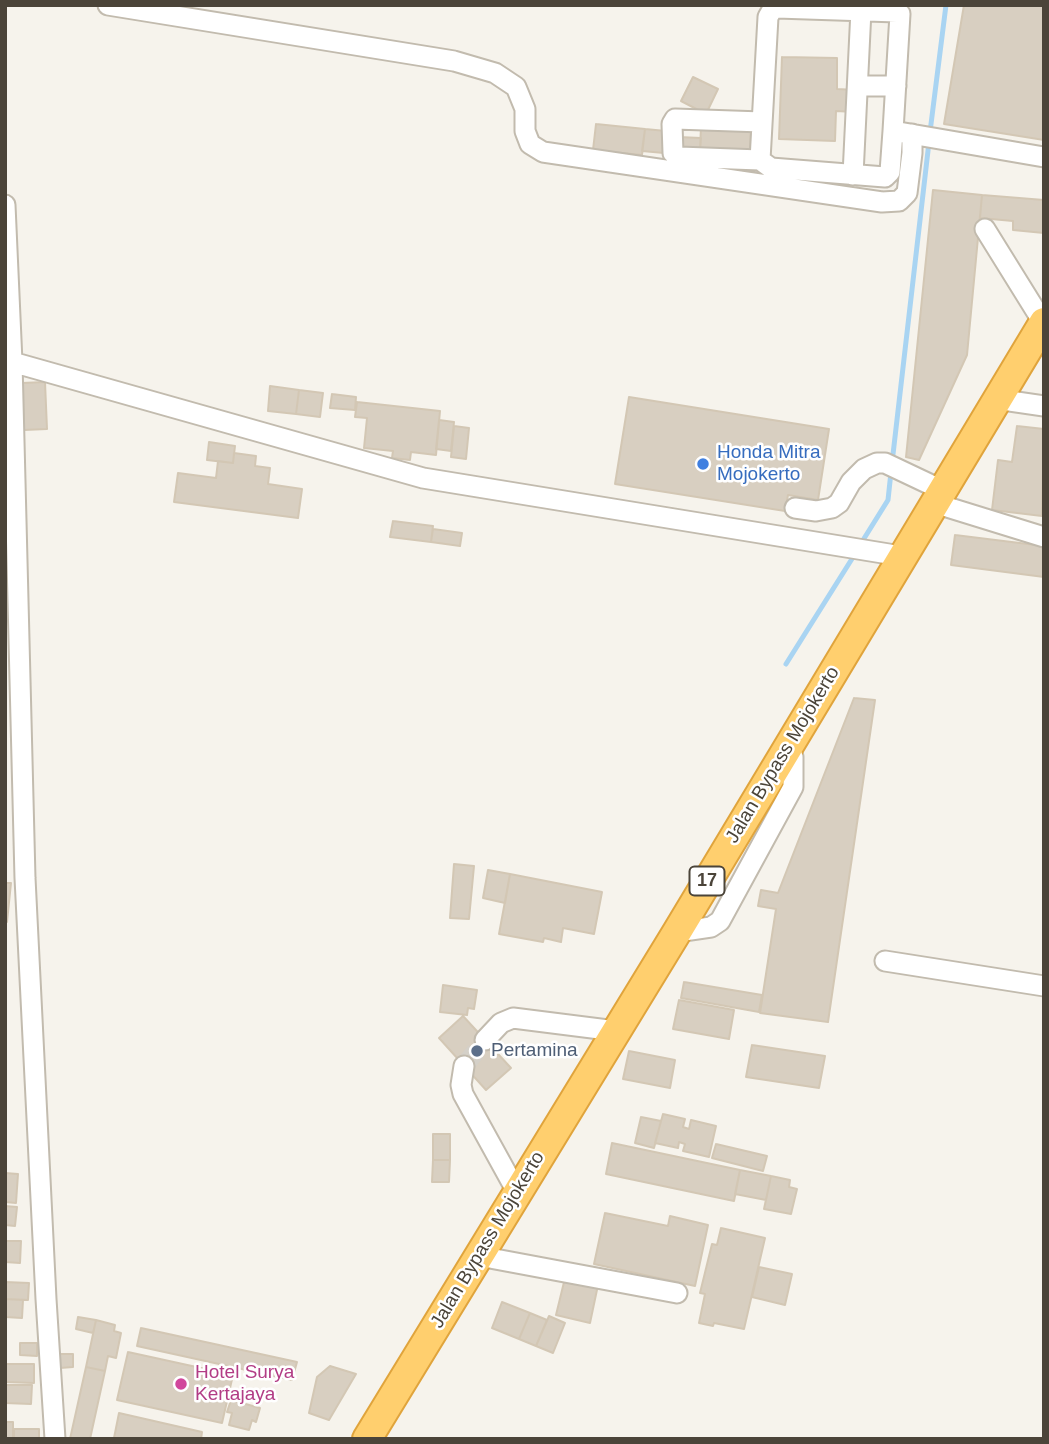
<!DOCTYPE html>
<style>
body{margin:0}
#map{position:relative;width:1049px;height:1444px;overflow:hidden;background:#f6f3ec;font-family:Helvetica,sans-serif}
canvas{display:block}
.frame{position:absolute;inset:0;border:7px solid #4b4439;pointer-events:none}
</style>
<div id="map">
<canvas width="1049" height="1444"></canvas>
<div class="frame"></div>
</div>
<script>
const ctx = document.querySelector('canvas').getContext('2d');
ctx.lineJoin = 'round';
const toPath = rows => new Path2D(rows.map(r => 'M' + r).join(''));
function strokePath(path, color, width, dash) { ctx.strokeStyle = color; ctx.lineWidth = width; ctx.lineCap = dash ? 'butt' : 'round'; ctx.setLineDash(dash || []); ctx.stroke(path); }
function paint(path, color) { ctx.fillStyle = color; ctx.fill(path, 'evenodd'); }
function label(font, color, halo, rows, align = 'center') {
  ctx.font = font + ' Helvetica,sans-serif'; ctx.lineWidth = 5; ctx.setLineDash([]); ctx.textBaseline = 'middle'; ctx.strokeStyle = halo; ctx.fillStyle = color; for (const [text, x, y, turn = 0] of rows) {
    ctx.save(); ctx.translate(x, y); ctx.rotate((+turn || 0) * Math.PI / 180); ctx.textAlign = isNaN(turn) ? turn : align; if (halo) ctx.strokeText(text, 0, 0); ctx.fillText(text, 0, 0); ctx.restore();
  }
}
strokePath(toPath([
 [930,132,946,5],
 [892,463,929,142],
 [860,545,888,500,891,472],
 [786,664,855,554]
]), '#a9d4f2', 5);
const building = toPath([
 [964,5,1044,5,1044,140,944,124,964,5],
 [782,57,837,58,837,89,856,90,855,112,836,111,835,141,779,139,782,57],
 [693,77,718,89,706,114,681,101,693,77],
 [596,124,645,129,642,155,593,150,596,124],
 [701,126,751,128,750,153,700,151,701,126],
 [645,129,666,131,664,153,642,151,645,129],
 [678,137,701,138,700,151,678,150,678,137],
 [933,190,982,195,967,355,919,460,906,457,933,190],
 [982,195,1044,200,1044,233,1013,230,1013,221,980,218,982,195],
 [45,382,47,429,24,430,22,383,45,382],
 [270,386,299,390,296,414,268,411,270,386],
 [299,390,323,393,320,417,296,414,299,390],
 [332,394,356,397,355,410,330,408,332,394],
 [629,397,829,429,818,500,788,495,785,511,615,484,629,397],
 [357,402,440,411,436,455,411,452,410,460,392,458,393,451,364,448,367,418,355,417,357,402],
 [439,420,454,422,451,451,436,449,439,420],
 [454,426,469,428,466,459,451,457,454,426],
 [1017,426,1044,429,1042,516,992,510,998,460,1012,462,1017,426],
 [209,442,235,446,233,463,207,460,209,442],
 [234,453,256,456,255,466,270,468,268,484,302,489,298,518,174,502,178,473,216,478,218,461,233,463,234,453],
 [393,521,433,526,431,542,390,537,393,521],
 [433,529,462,533,460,546,431,542,433,529],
 [955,535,1044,546,1044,577,951,565,955,535],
 [854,698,875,700,828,1022,760,1013,776,909,758,906,761,890,778,893,854,698],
 [454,864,474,866,469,919,450,918,454,864],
 [488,870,510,874,505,903,483,898,488,870],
 [510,874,602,892,594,934,563,928,561,942,544,938,543,942,499,934,510,874],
 [5,883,11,883,7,922,5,922,5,883],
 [684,982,762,995,759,1012,681,998,684,982],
 [443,985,477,990,474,1009,468,1008,467,1015,440,1012,443,985],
 [679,1000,734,1010,729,1039,673,1029,679,1000],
 [463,1016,511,1068,486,1090,439,1038,463,1016],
 [752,1045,825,1056,819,1088,746,1077,752,1045],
 [629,1051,675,1060,670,1088,623,1079,629,1051],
 [663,1114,685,1119,683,1127,689,1129,691,1120,716,1126,709,1157,683,1151,685,1144,679,1142,678,1148,655,1143,663,1114],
 [641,1117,661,1121,654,1148,635,1143,641,1117],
 [433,1134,450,1134,450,1160,433,1160,433,1134],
 [612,1143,740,1170,734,1201,606,1174,612,1143],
 [716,1144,767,1156,763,1171,712,1158,716,1144],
 [433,1160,450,1160,449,1182,432,1182,433,1160],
 [740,1170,771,1176,766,1200,735,1194,740,1170],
 [5,1173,18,1174,16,1203,5,1202,5,1173],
 [771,1176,790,1180,789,1187,797,1189,791,1214,764,1209,771,1176],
 [5,1206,17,1207,15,1226,5,1225,5,1206],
 [605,1213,668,1226,670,1216,708,1225,695,1286,594,1264,605,1213],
 [721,1228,765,1238,744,1329,714,1323,713,1326,699,1323,705,1294,700,1293,712,1244,717,1245,721,1228],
 [5,1241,21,1241,20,1263,5,1262,5,1241],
 [759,1267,792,1274,785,1305,752,1297,759,1267],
 [565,1278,598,1285,590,1323,556,1315,565,1278],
 [5,1282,29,1283,28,1300,5,1299,5,1282],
 [5,1299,23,1300,22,1318,5,1317,5,1299],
 [502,1302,530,1313,519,1339,492,1328,502,1302],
 [530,1313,547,1320,536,1346,519,1339,530,1313],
 [549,1316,565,1323,553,1353,536,1346,549,1316],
 [78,1317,96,1320,93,1333,76,1329,78,1317],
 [96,1320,115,1325,114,1331,121,1333,116,1358,108,1356,105,1371,86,1367,96,1320],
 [141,1328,297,1362,292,1380,137,1346,141,1328],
 [20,1343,37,1343,37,1356,20,1355,20,1343],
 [128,1352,233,1375,222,1423,117,1400,128,1352],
 [60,1354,73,1354,73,1367,60,1368,60,1354],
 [5,1364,34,1364,34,1383,5,1382,5,1364],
 [330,1366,356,1374,329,1420,309,1413,317,1377,330,1366],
 [86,1367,105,1371,90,1439,70,1439,86,1367],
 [5,1385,32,1385,31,1404,5,1403,5,1385],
 [231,1400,260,1408,256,1422,252,1420,249,1430,229,1425,232,1413,227,1412,231,1400],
 [119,1413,202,1432,201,1439,114,1438,119,1413],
 [5,1422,13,1422,13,1439,5,1439,5,1422],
 [14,1429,39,1429,39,1439,14,1439,14,1429]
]);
paint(building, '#d8cfc1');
strokePath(building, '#d3c7b4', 2);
strokePath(toPath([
 [464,1066,485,1040]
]), '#d4d0c8', 19, [19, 10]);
const minor = toPath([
 [108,5,454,61,495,73,516,87,525,109,525,131,530,144,543,152,882,202,899,201,907,193,912,153,912,134],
 [858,86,896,86],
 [762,122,675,119,672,124,673,153,679,157,760,160,771,168,885,177,890,172,893,131,1044,157],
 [760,160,768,17,772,10,777,8,897,12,900,14,893,131],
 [853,175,861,10],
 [5,205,12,362,25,878,46,1299,55,1439],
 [985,229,1044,324],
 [12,362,423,478,901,556],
 [996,399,1044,406],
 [934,503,1044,537],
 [795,508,816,511,832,508,839,503,851,482,864,469,877,463,885,463,942,490],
 [677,932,711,927,720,921,793,787,793,757,789,746],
 [885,961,1044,986],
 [485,1040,501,1023,513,1018,616,1031],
 [464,1066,461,1085,463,1094,517,1192],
 [479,1256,677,1293]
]);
const highway = toPath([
 [367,1439,677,932,1044,322]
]);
strokePath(minor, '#c2bbae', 23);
strokePath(highway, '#e0a43c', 32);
strokePath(minor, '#fff', 19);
strokePath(highway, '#ffcf6e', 28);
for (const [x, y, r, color] of [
 [703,464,7,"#3f7fe0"],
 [477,1051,7,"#5c6f8a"],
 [181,1384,7,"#d1479c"]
]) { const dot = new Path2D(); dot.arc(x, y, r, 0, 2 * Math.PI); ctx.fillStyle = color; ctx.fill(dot); strokePath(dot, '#fff', 2.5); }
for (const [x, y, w] of [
 [707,881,35]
]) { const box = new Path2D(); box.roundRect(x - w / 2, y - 14.5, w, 29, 5); ctx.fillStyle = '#fff'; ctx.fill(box); strokePath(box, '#4b4439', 2); }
label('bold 18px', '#4b4439', null, [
 ["17",707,881]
]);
label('19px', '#366cbe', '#fff', [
 ["Honda Mitra",717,453],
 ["Mojokerto",717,475]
], 'left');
label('19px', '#4b4439', '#fff', [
 ["Jalan Bypass Mojokerto",783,755,-59],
 ["Jalan Bypass Mojokerto",488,1240,-59]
]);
label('19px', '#4e5e75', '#fff', [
 ["Pertamina",491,1051]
], 'left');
label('19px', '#b23c85', '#fff', [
 ["Hotel Surya",195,1373],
 ["Kertajaya",195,1395]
], 'left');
</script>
